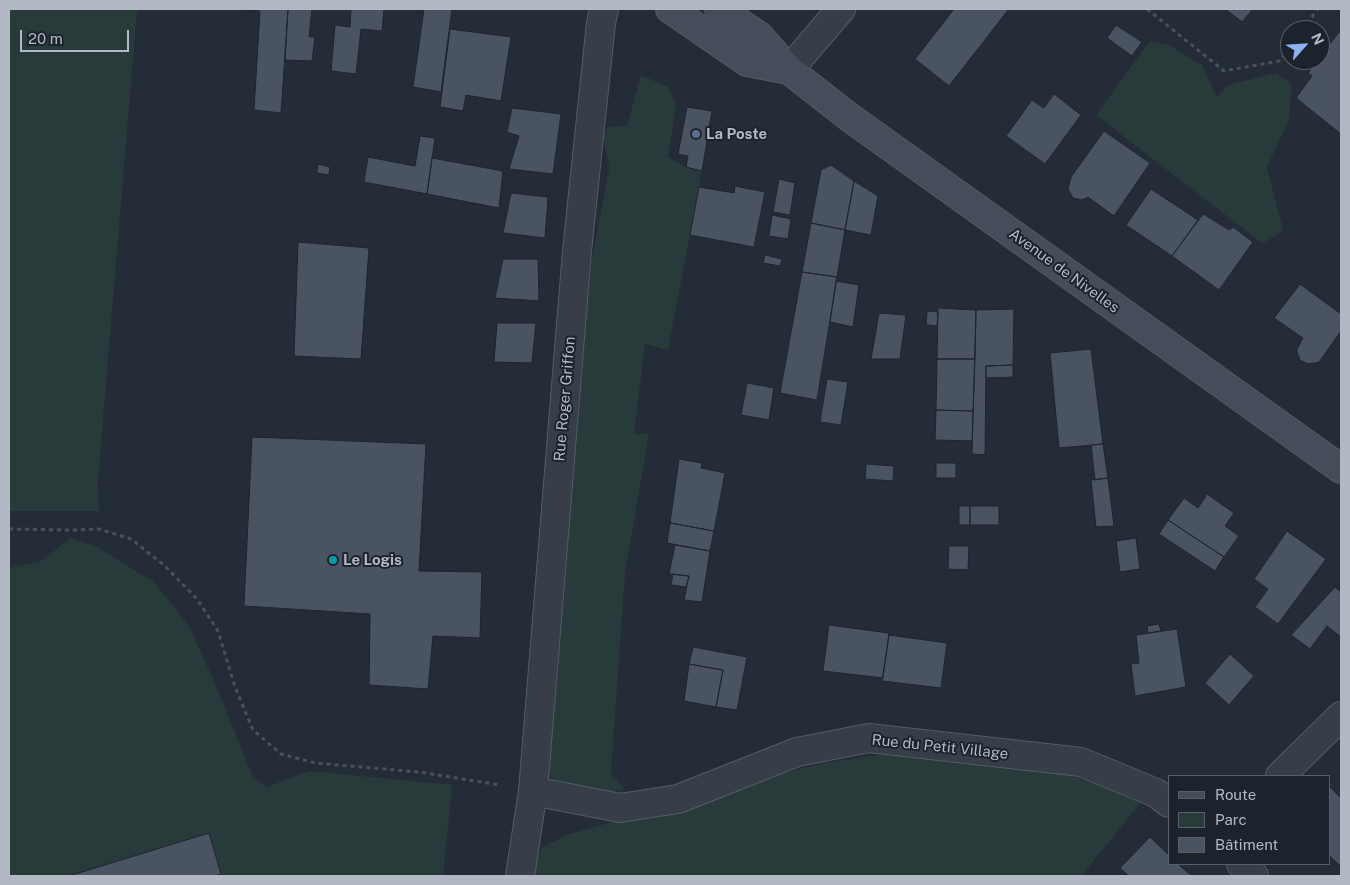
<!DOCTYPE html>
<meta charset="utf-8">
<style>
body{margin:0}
#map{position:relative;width:1350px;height:885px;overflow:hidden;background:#242c37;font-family:"Public Sans",sans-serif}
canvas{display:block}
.frame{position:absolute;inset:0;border:10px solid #b2b9c4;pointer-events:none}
.legend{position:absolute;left:1168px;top:775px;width:162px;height:90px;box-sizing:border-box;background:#1c232d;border:1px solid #585f69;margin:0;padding:6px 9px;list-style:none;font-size:15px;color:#b2b9c4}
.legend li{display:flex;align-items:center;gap:10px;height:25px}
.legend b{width:25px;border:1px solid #585f69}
.north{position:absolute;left:1280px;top:20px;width:50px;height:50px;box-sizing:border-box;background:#1c232d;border:1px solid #585f69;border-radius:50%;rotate:64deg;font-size:14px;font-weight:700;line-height:20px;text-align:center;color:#b2b9c4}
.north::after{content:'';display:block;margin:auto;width:18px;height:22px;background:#8eb2ed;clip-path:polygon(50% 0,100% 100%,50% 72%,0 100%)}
.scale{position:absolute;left:20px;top:30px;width:109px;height:22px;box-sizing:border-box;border:2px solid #b2b9c4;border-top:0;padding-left:6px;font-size:15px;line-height:18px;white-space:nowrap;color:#b2b9c4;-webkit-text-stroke:4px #1c232d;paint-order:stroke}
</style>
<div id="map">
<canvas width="1350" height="885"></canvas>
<div class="frame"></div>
<ul class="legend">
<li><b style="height:6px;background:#454d5b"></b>Route</li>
<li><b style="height:14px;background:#283a3a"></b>Parc</li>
<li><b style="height:14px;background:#4a5361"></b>Bâtiment</li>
</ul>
<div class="north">N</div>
<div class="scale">20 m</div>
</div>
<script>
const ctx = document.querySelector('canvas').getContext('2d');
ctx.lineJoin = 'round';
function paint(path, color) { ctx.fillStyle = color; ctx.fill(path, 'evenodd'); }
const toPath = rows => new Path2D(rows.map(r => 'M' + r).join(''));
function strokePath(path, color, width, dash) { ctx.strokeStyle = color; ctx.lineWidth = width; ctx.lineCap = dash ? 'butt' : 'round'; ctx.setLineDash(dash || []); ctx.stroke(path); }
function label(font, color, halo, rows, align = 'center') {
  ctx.font = font + ' "Public Sans",sans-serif'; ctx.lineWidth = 4; ctx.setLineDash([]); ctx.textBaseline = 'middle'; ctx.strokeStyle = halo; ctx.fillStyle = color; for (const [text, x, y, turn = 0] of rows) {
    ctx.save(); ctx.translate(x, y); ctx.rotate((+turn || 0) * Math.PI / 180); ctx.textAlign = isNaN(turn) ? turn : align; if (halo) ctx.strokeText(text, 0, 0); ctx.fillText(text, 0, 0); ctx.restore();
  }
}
paint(toPath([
 [9,9,137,9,98,481,99,511,9,511],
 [1150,41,1169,45,1202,65,1217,97,1229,85,1276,73,1292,84,1289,120,1267,167,1283,230,1263,244,1096,115],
 [641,75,668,87,676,105,668,157,686,167,702,171,668,350,645,344,634,434,649,434,625,573,611,773,625,789,594,795,558,786,544,767,579,329,609,168,603,135,608,127,627,126],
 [71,538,97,547,154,582,189,626,215,683,253,777,267,787,309,771,452,785,443,876,214,876,221,874,208,833,69,876,9,876,9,568,41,561],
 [915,750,1046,768,1110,788,1142,801,1081,876,531,876,542,848,566,835,817,764]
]), '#283a3a');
const building = toPath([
 [237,9,288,9,281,113,254,110,260,11,237,9],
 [288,9,312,9,309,37,315,37,312,61,285,60,288,9],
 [351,9,384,9,382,31,361,29,356,74,331,71,335,25,350,27,351,9],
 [424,9,452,9,441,92,413,87,424,9],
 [954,9,1009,9,949,86,915,59,954,9],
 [1225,9,1253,9,1242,22,1225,9],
 [1116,25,1142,42,1132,56,1107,38,1116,25],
 [450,29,511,37,501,101,466,95,463,111,440,107,450,29],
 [1339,32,1341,34,1341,134,1296,98,1312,76,1308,73,1318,60,1320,60,1320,57,1339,32],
 [1054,94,1081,115,1045,164,1006,136,1032,100,1044,108,1054,94],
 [687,107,712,111,702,171,686,167,688,156,678,154,687,107],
 [512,108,561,114,553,174,509,169,519,136,507,132,512,108],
 [1104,131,1150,163,1114,216,1088,197,1082,200,1073,198,1068,189,1071,177,1104,131],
 [420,136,435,138,427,194,364,182,368,157,415,166,420,136],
 [432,158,503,171,499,208,427,194,432,158],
 [318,164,330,167,329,175,317,173,318,164],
 [831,165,854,181,845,230,811,223,821,170,831,165],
 [779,179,795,183,790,215,773,212,779,179],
 [854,181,878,196,871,235,845,230,854,181],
 [735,186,765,192,754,247,690,235,699,187,734,193,735,186],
 [1151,189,1198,220,1172,256,1126,225,1151,189],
 [511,193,548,197,545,238,503,233,511,193],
 [1203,214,1229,230,1233,227,1253,242,1219,290,1172,256,1203,214],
 [772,215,791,219,788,239,769,236,772,215],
 [811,223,845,230,837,277,802,272,811,223],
 [298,242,369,248,361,359,294,356,298,242],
 [765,255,782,259,780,266,763,263,765,255],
 [503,259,538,259,539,301,495,298,503,259],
 [802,272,837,277,817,400,780,393,802,272],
 [836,281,859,285,853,327,830,322,836,281],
 [1300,284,1341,314,1341,331,1319,362,1315,363,1308,364,1300,360,1297,352,1297,349,1303,338,1274,318,1300,284],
 [938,308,976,310,975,359,937,359,938,308],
 [1014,309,1013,365,986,366,985,455,972,454,976,310,1014,309],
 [927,311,938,312,937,326,926,325,927,311],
 [879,313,906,315,900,359,871,359,879,313],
 [497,323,536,323,532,363,494,362,497,323],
 [1091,349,1103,444,1059,448,1050,353,1091,349],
 [937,359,975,359,973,411,936,410,937,359],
 [1013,365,1013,377,986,378,986,366,1013,365],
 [827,379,848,382,841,425,820,422,827,379],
 [747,383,774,388,769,420,741,415,747,383],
 [936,410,973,411,972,441,935,440,936,410],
 [252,437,426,444,419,571,482,572,480,638,433,636,428,689,369,685,370,614,244,606,252,437],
 [1103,444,1108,478,1095,480,1091,445,1103,444],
 [679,459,702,463,701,468,725,473,714,531,670,523,679,459],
 [936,463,956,463,956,478,936,478,936,463],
 [866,464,894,466,893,481,865,479,866,464],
 [1108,478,1114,526,1096,527,1091,480,1108,478],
 [1207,494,1234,513,1225,526,1239,536,1224,557,1168,520,1184,498,1198,508,1207,494],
 [959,506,970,506,970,525,959,525,959,506],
 [970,506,999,506,999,525,970,525,970,506],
 [1168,520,1224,557,1215,571,1159,534,1168,520],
 [670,523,714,531,710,551,667,543,670,523],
 [1287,531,1326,559,1278,624,1255,607,1268,589,1254,579,1287,531],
 [1136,538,1140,569,1120,572,1116,541,1136,538],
 [675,545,710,551,702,602,684,600,689,576,669,574,675,545],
 [949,546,969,546,968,570,948,569,949,546],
 [673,574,689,576,686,587,671,585,673,574],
 [1335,587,1341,592,1341,637,1327,626,1310,649,1291,635,1335,587],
 [1159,624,1161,631,1148,633,1147,626,1159,624],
 [829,625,889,633,883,678,823,671,829,625],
 [1177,629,1186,687,1135,696,1131,664,1139,663,1136,635,1177,629],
 [889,635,947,643,941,688,882,681,889,635],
 [693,647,747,657,737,710,716,707,723,670,689,664,693,647],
 [1230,654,1254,676,1229,705,1205,683,1230,654],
 [689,664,723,670,716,707,684,701,689,664],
 [1329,786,1341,798,1341,867,1329,855,1329,786],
 [209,833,221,874,214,876,69,876,209,833],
 [1150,837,1169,855,1169,864,1178,864,1192,876,1129,876,1120,868,1150,837]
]);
paint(building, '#4a5361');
strokePath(building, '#1e252f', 1);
const street = toPath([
 [789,70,841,9],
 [1280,776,1341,716],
 [533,791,620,808,678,799,797,752,869,738,1081,762,1156,793,1169,803],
 [1241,864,1254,876],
 [520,876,533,791,577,251,601,23,604,9]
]);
const secondary = toPath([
 [670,9,747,62,789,70],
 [719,9,759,36,789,70,849,117,1341,469]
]);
strokePath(street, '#555c66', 30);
strokePath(secondary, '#555c66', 30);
strokePath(toPath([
 [1147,9,1224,71,1279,61,1290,46],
 [1302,30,1318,9],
 [9,529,72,530,99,529,131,539,165,566,197,599,218,631,235,687,253,730,281,754,315,763,419,772,500,785]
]), '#455558', 3, [4, 4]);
strokePath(street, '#373e48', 28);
strokePath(secondary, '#454d5b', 28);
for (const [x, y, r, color] of [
 [696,134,5,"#5c6f8a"],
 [333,560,5,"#0f9aa8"]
]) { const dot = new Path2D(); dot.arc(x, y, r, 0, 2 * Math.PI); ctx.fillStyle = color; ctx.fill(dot); strokePath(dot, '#1c232d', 2); }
label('bold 15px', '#b2b9c4', '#1c232d', [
 ["La Poste",706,134],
 ["Le Logis",343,560]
], 'left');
label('15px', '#b2b9c4', '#1c232d', [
 ["Avenue de Nivelles",1064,271,36],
 ["Rue Roger Griffon",565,399,-85],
 ["Rue du Petit Village",940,747,6]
]);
</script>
